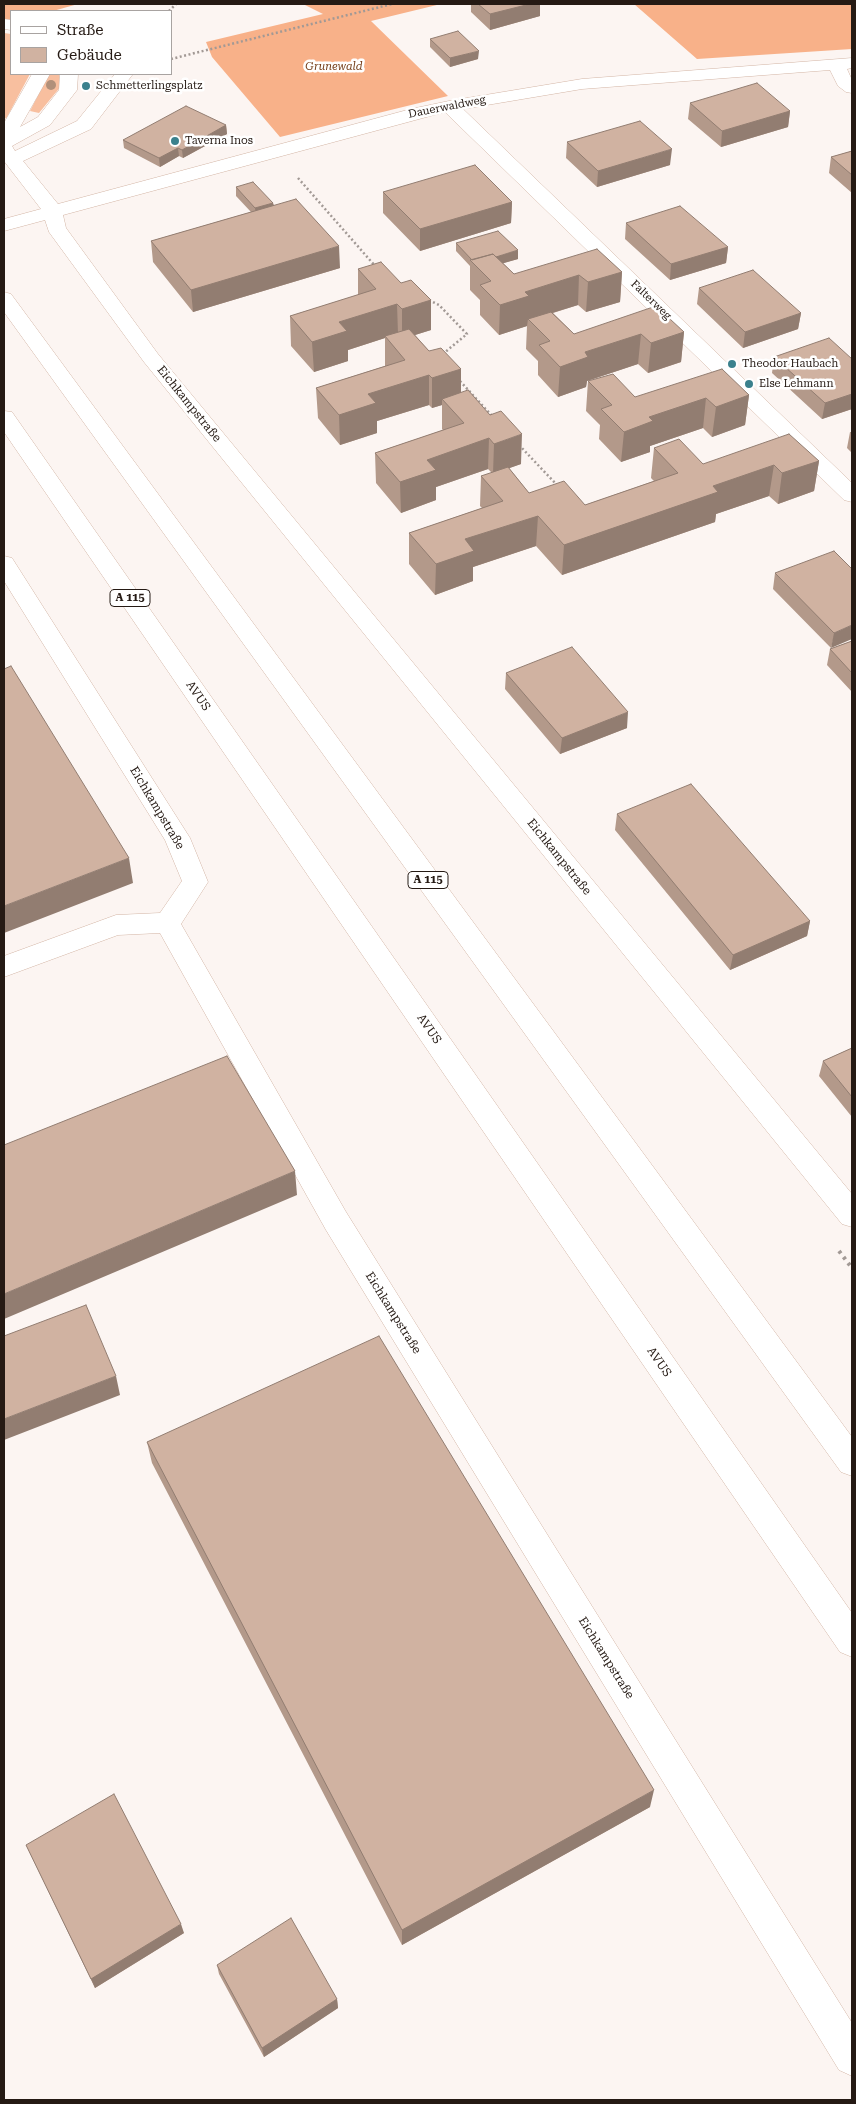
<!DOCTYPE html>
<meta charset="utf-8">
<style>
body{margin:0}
#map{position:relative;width:856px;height:2104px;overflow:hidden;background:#fcf5f2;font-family:"Roboto Serif",serif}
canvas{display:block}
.frame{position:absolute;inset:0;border:5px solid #251a14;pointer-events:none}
.legend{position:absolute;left:10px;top:10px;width:162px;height:65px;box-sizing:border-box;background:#fff;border:1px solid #a8a3a1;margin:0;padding:6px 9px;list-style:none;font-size:15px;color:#251a14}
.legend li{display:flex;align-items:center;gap:10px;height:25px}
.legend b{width:25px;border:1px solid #a8a3a1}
</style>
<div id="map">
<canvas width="856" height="2104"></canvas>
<div class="frame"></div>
<ul class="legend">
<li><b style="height:6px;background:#fff"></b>Straße</li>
<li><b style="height:14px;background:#d0b2a1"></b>Gebäude</li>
</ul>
</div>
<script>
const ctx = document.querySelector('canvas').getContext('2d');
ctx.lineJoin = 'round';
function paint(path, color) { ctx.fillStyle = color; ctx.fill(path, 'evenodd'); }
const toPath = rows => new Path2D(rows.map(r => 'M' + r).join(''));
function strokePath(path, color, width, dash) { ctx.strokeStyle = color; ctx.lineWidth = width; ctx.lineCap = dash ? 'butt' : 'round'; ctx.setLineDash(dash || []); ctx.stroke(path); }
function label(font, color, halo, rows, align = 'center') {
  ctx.font = font + ' "Roboto Serif",serif'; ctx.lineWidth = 5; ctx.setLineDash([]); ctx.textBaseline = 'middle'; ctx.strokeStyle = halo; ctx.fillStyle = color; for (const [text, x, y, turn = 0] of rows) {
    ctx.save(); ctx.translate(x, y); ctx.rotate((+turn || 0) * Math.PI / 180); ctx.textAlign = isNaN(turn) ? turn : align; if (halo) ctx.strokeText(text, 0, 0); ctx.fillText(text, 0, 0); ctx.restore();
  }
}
paint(toPath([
 [4,33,11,34,11,74,30,74,6,119,4,116],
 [49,74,59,74,62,85,39,113,30,111]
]), '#f8bf9f');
paint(toPath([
 [4,4,78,4,53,11,11,11,11,23,4,26],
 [303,4,441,4,371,21,448,96,280,137,212,57,206,42,323,14],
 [634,4,852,4,852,49,697,59]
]), '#f8b189');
const minor = toPath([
 [4,19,11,20,11,30,4,29,4,19],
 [852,58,852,68,847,69,852,80,852,93,846,92,838,86,830,70,582,89,463,109,852,483,852,502,844,500,445,112,63,215,66,228,158,354,852,1194,852,1227,842,1224,144,362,49,232,45,220,4,231,4,219,41,209,4,161,4,123,32,74,50,74,20,127,38,117,59,90,60,74,78,74,77,90,50,125,12,146,15,151,77,121,115,74,133,74,91,129,23,161,58,204,411,109,449,101,582,79,852,58],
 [4,556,12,558,190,838,208,882,181,924,346,1212,852,2023,852,2076,839,2070,326,1230,160,933,118,935,4,977,4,956,116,915,160,913,182,881,165,840,4,581,4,556]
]);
const highway = toPath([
 [4,292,11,294,852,1437,852,1476,841,1472,4,312,4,292],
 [4,411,12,412,852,1613,852,1657,840,1652,4,432,4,411]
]);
strokePath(minor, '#d3b5a5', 1);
strokePath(highway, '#d3b5a5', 1);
strokePath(toPath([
 [169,11,176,4],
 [171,59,392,4],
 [298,178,376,267],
 [429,300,439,305,467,334,444,353],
 [460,381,493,417],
 [519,445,558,486]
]), '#a29995', 2.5, [2, 2.5]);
strokePath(toPath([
 [839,1251,852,1268]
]), '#a29995', 4, [3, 4.5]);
paint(minor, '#fff');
paint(highway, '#fff');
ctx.fillStyle = '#b1907a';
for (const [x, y] of [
 [51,85]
]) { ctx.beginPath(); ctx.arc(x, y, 5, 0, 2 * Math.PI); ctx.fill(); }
paint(toPath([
 [471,4,540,4,540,16,490,30,471,12],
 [430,39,478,59,450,67,430,47],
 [690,103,790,111,788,127,721,147,688,119],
 [226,125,227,134,183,158,179,156,160,167,124,148,123,140],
 [567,142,670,165,597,187,566,158],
 [852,151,852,193,829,173,831,157],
 [236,187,273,203,274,205,340,268,193,312,153,262,151,241,251,212,236,196],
 [383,192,512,202,511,223,420,251,383,213],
 [626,223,728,247,726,263,670,280,625,239],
 [456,243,518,259,503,263,514,274,622,272,620,302,586,312,578,305,553,313,574,334,684,332,681,362,648,373,638,364,587,381,586,387,558,397,538,375,538,361,526,349,527,326,499,335,480,315,480,300,470,290,470,266,456,251],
 [358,269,401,283,431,300,431,330,415,335,429,351,461,369,461,392,521,464,509,468,529,493,585,505,654,481,651,478,654,448,703,464,819,461,814,491,778,504,769,496,716,514,715,522,562,575,536,546,473,567,473,581,435,595,409,564,409,533,482,508,480,506,481,476,492,473,488,469,436,487,436,500,401,513,376,483,375,453,443,430,442,429,442,405,432,408,429,405,377,421,377,433,340,445,318,418,316,388,385,366,385,338,348,350,348,361,314,372,291,346,290,316,358,295],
 [699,288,801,313,798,329,743,348,697,304],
 [774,357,852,359,852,409,822,419,772,373],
 [588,381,635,397,749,395,745,425,712,437,703,428,650,446,650,452,621,462,599,439,600,425,586,411],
 [850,432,852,432,852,453,847,448],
 [852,569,831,648,773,589,775,573],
 [852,641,852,692,827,665,830,649],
 [506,673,627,728,560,754,505,689],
 [617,814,810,921,807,936,730,970,615,830],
 [852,1048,852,1117,819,1076,823,1061],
 [147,1442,650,1807,402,1945,152,1463],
 [26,1845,184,1933,95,1988],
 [217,1965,337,1999,338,2008,264,2057,219,1974]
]), '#b3998a');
paint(toPath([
 [530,4,540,4,540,16,490,30,490,14],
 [479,51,478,59,450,67,450,58],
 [790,111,788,127,721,147,722,131],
 [226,125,227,134,183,158,182,150],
 [178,148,179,156,160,167,159,158],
 [672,149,670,165,597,187,598,171],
 [512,202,511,223,420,251,420,229],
 [273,203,274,211,256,217,255,208],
 [339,246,340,268,193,312,191,290],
 [728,247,726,263,670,280,671,264],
 [518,250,518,259,480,270,475,263],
 [622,272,620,302,586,312,588,282],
 [579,275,578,305,529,320,528,319,527,326,499,335,500,305,525,292],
 [431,300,431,330,402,339,402,309],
 [397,304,398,334,385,336,385,338,348,350,348,361,314,372,312,342,339,322],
 [801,313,798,329,743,348,745,332],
 [684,332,681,362,648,373,651,343],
 [641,334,638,364,587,381,586,387,558,397,560,367,585,352],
 [461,369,461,400,442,399,442,405,432,408,432,378],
 [429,375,429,405,377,421,377,433,340,445,339,415,368,394],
 [852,394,852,409,822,419,825,403],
 [749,395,745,425,712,437,716,407],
 [706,398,703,428,650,446,650,452,621,462,624,432,649,417],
 [522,434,521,464,493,474,494,444],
 [489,438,488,469,436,487,436,500,401,513,400,482,427,460],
 [819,461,814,491,778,504,782,473],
 [774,465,769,496,716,514,715,522,562,575,564,545,713,486],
 [538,516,536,546,473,567,473,581,435,595,436,564,465,539],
 [852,625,852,639,831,648,834,633],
 [628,712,627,728,560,754,562,738],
 [129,858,133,883,4,933,4,906],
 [810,921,807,936,730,970,733,955],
 [295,1171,297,1195,4,1319,4,1294],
 [116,1376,120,1395,4,1440,4,1419],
 [654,1790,650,1807,402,1945,402,1930],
 [181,1924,184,1933,95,1988,91,1979],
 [337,1999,338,2008,264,2057,262,2048]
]), '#927d71');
const building = toPath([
 [478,4,530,4,490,14,478,4],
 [458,31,479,51,450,58,430,39,458,31],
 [757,83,790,111,722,131,690,103,757,83],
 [186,106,226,125,182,150,178,148,159,158,123,140,186,106],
 [640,121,672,149,598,171,567,142,640,121],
 [852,151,852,175,831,157,852,151],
 [475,165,512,202,420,229,383,192,475,165],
 [253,182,273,203,255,208,236,187,253,182],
 [296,199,339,246,191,290,151,241,296,199],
 [680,206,728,247,671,264,626,223,680,206],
 [498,231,518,250,496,257,493,254,472,260,456,243,498,231],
 [597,249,622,272,588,282,579,275,525,292,529,296,500,305,480,285,491,281,470,260,493,254,514,274,597,249],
 [381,262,401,283,411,280,431,300,402,309,397,304,339,322,347,331,312,342,290,316,376,289,358,269,381,262],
 [753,270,801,313,745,332,699,288,753,270],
 [656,306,684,332,651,343,641,334,585,352,588,357,560,367,539,345,550,341,528,319,551,312,574,334,656,306],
 [409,329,429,351,441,348,461,369,432,378,429,375,368,394,376,403,339,415,316,388,405,360,385,336,409,329],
 [829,338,852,359,852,394,825,403,774,357,829,338],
 [722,369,749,395,716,407,706,398,649,417,653,421,624,432,601,409,612,405,588,381,613,374,635,397,722,369],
 [468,390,490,415,501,411,522,434,494,444,489,438,427,460,436,470,400,482,375,453,464,423,442,399,468,390],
 [789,434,819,461,782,473,774,465,713,486,718,492,564,545,538,516,465,539,474,551,436,564,409,533,503,501,481,476,508,467,529,493,564,481,585,505,678,473,654,448,679,439,703,464,789,434],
 [834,551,852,569,852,625,834,633,775,573,834,551],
 [852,641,852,673,830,649,852,641],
 [572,647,628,712,562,738,506,673,572,647],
 [11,666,129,858,4,906,4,669,11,666],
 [691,784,810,921,733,955,617,814,691,784],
 [852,1048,852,1097,823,1061,852,1048],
 [227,1056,295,1171,4,1294,4,1145,227,1056],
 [86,1305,116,1376,4,1419,4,1336,86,1305],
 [379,1336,654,1790,402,1930,147,1442,379,1336],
 [114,1794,181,1924,91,1979,26,1845,114,1794],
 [291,1918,337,1999,262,2048,217,1965,291,1918]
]);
paint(building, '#d0b2a1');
strokePath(building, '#927d71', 1);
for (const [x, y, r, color] of [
 [86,86,5,"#3b818d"],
 [175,141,5,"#3b818d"],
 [732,364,5,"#3b818d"],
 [749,384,5,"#3b818d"]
]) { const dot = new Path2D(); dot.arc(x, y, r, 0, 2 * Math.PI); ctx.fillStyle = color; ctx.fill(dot); strokePath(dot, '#fff', 2); }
label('italic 11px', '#743d18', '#fff', [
 ["Grunewald",334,67]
]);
label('11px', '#251a14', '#fff', [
 ["Schmetterlingsplatz",96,86],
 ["Taverna Inos",185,141],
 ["Theodor Haubach",742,364],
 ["Else Lehmann",759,384]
], 'left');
label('11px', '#251a14', '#fff', [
 ["Dauerwaldweg",447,107,-11],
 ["Falterweg",651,300,44]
]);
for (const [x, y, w] of [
 [130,598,40],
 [428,880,40]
]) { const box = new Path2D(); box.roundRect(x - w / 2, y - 8.5, w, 17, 4); ctx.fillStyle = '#fff'; ctx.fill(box); strokePath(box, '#251a14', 1); }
label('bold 11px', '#251a14', null, [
 ["A 115",130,598],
 ["A 115",428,880]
]);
label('12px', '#251a14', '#fff', [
 ["Eichkampstraße",189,404,51],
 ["AVUS",198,696,55],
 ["Eichkampstraße",157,808,59],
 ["Eichkampstraße",559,857,51],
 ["AVUS",429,1029,55],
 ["Eichkampstraße",393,1313,58],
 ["AVUS",659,1362,55],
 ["Eichkampstraße",606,1658,58]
]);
</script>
